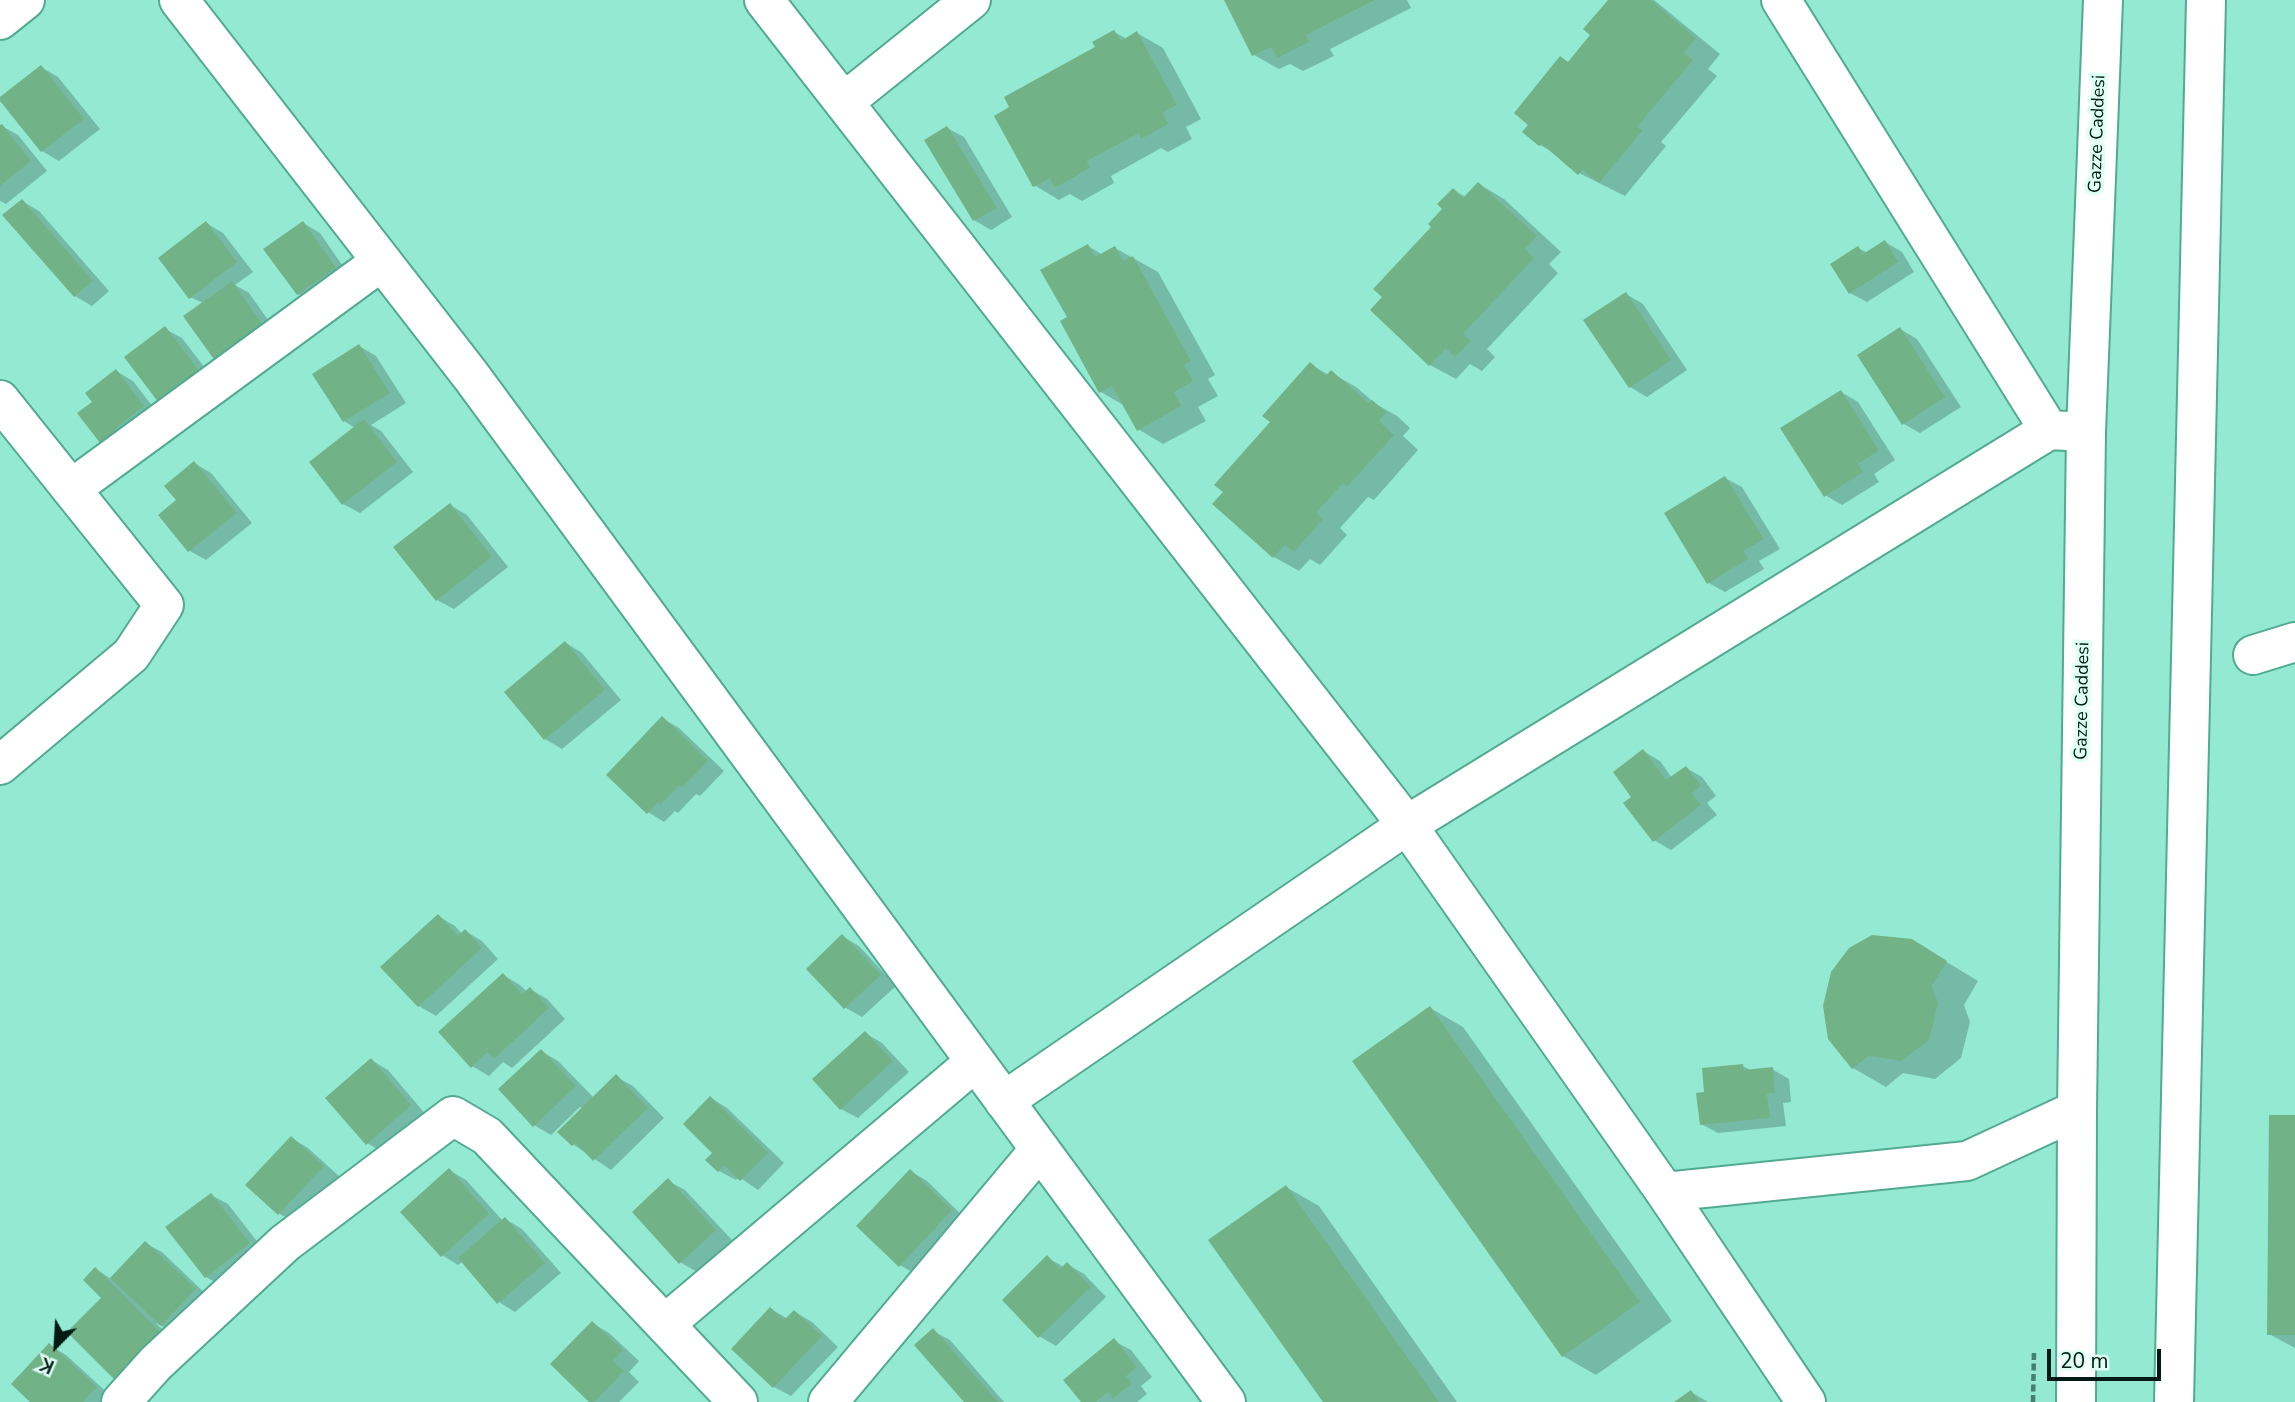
<!DOCTYPE html>
<style>
body{margin:0}
#map{position:relative;width:2295px;height:1402px;overflow:hidden;background:#93e9d1;font-family:"Nunito Sans",sans-serif}
canvas{display:block}
.north{position:absolute;left:21px;top:1311px;width:70px;height:70px;-webkit-text-stroke:5px #defff4;paint-order:stroke;rotate:204deg;font-size:19px;font-weight:700;line-height:28px;text-align:center;color:#011a14}
.north::after{content:'';display:block;margin:auto;width:24px;height:32px;background:#011a14;clip-path:polygon(50% 0,100% 100%,50% 72%,0 100%)}
.scale{position:absolute;left:2047px;top:1349px;width:114px;height:32px;box-sizing:border-box;border:4px solid #011a14;border-top:0;padding-left:9px;font-size:21px;line-height:24px;white-space:nowrap;color:#011a14;-webkit-text-stroke:5px #defff4;paint-order:stroke}
</style>
<div id="map">
<canvas width="2295" height="1402"></canvas>
<div class="north">K</div>
<div class="scale">20 m</div>
</div>
<script>
const ctx = document.querySelector('canvas').getContext('2d');
ctx.lineJoin = 'round';
function paint(path, color) { ctx.fillStyle = color; ctx.fill(path, 'evenodd'); }
const toPath = rows => new Path2D(rows.map(r => 'M' + r).join(''));
function strokePath(path, color, width, dash) { ctx.strokeStyle = color; ctx.lineWidth = width; ctx.lineCap = dash ? 'butt' : 'round'; ctx.setLineDash(dash || []); ctx.stroke(path); }
function label(font, color, halo, rows, align = 'center') {
  ctx.font = font + ' "Nunito Sans",sans-serif'; ctx.lineWidth = 7; ctx.setLineDash([]); ctx.textBaseline = 'middle'; ctx.strokeStyle = halo; ctx.fillStyle = color; for (const [text, x, y, turn = 0] of rows) {
    ctx.save(); ctx.translate(x, y); ctx.rotate((+turn || 0) * Math.PI / 180); ctx.textAlign = isNaN(turn) ? turn : align; if (halo) ctx.strokeText(text, 0, 0); ctx.fillText(text, 0, 0); ctx.restore();
  }
}
paint(toPath([
 [1226,0,1407,0,1411,8,1330,49,1334,56,1303,71,1290,64,1279,69,1254,55],
 [1610,0,1654,0,1720,54,1708,69,1717,76,1661,142,1666,146,1625,196,1579,173,1557,154,1540,145,1569,63,1593,35],
 [1114,32,1127,39,1137,33,1163,48,1201,119,1186,127,1192,139,1168,152,1161,148,1111,176,1114,183,1082,201,1070,194,1059,200,1034,185,1097,48],
 [41,67,58,77,100,129,59,161,42,151,1,99],
 [0,125,18,135,47,171,6,204,0,201],
 [947,128,964,137,1012,217,991,230,974,220],
 [1479,184,1504,199,1561,252,1549,264,1558,273,1487,349,1495,357,1482,371,1470,364,1456,379,1430,365,1373,310,1385,297,1434,227,1453,190,1466,197],
 [22,201,39,211,109,291,92,306,75,296],
 [206,223,223,233,253,272,235,285,249,293,283,341,190,297],
 [303,223,320,233,351,278,315,304,298,294],
 [1885,242,1902,252,1914,272,1867,302,1850,293,1858,248,1868,253],
 [1088,246,1103,255,1115,248,1158,272,1215,375,1208,379,1218,396,1198,407,1206,421,1163,444,1138,429,1125,406,1101,392,1069,318],
 [1626,294,1643,304,1687,370,1647,397,1630,387],
 [165,329,182,338,218,385,180,415],
 [1900,329,1917,339,1961,407,1920,433,1904,424],
 [359,346,376,356,406,403,371,425,381,431,413,472,360,513,343,504,355,428,344,421],
 [1311,365,1329,375,1331,373,1356,387,1376,404,1397,416,1410,428,1403,436,1418,450,1374,500,1368,497,1340,528,1347,535,1320,565,1310,559,1299,571,1274,557,1215,504],
 [116,371,133,381,160,416,125,461,94,402],
 [1841,392,1858,402,1895,460,1874,474,1879,482,1842,505,1825,495],
 [194,463,211,473,252,523,206,560,190,551,179,500],
 [1725,478,1742,487,1780,549,1759,561,1764,569,1725,592,1709,583],
 [450,505,467,515,508,567,454,609,437,600],
 [566,643,582,653,621,700,562,749,545,739],
 [663,719,679,728,724,771,700,796,696,794,678,813,675,811,664,822,648,812],
 [1643,751,1660,761,1672,778,1686,768,1702,777,1716,796,1707,803,1717,815,1671,850,1654,840],
 [438,916,455,926,462,934,465,931,482,941,498,959,436,1016,419,1006],
 [842,936,859,946,896,986,862,1017,846,1008,809,969],
 [1912,941,1978,981,1964,1005,1970,1022,1961,1058,1935,1079,1903,1073,1886,1087,1853,1068,1830,1039],
 [503,975,520,985,527,992,530,989,547,999,565,1019,512,1068,503,1062,489,1076,472,1066],
 [1430,1008,1463,1027,1672,1321,1596,1375,1563,1356,1354,1062],
 [865,1033,882,1043,909,1072,858,1118,841,1109],
 [541,1051,558,1061,594,1098,616,1077,633,1086,664,1118,611,1170,574,1145,560,1132,583,1109,580,1107,551,1135,534,1125],
 [371,1060,388,1070,427,1116,384,1153,367,1143],
 [1743,1066,1752,1071,1772,1069,1789,1079,1791,1102,1783,1103,1786,1126,1718,1133,1701,1124,1706,1094],
 [711,1098,727,1108,784,1163,758,1190,739,1177,736,1180,719,1171,714,1153],
 [2295,1117,2295,1348,2269,1334],
 [291,1138,308,1148,340,1177,296,1223,280,1214,248,1185],
 [449,1170,466,1180,503,1221,505,1219,522,1229,561,1273,515,1312,499,1302,463,1261,458,1265,442,1255],
 [910,1171,927,1181,968,1221,917,1275,900,1265],
 [668,1181,685,1190,732,1240,697,1272,680,1262],
 [1286,1187,1319,1206,1457,1402,1325,1402],
 [211,1195,228,1204,266,1253,223,1287,206,1277],
 [145,1243,162,1252,212,1300,179,1335,156,1323,183,1350,103,1298,96,1269,111,1279],
 [1048,1258,1064,1267,1067,1264,1084,1274,1106,1297,1056,1346,1039,1336],
 [771,1309,788,1319,795,1312,812,1322,838,1347,791,1396,774,1387,734,1349],
 [592,1323,609,1333,639,1361,629,1372,639,1382,619,1402,591,1402],
 [933,1331,950,1340,1004,1402,966,1402],
 [1114,1341,1131,1350,1152,1377,1141,1386,1147,1394,1137,1402,1083,1402],
 [49,1345,66,1355,113,1398,109,1402,33,1402],
 [1691,1392,1708,1402,1677,1402]
]), '#0003');
paint(toPath([
 [1224,0,1375,0,1306,35,1309,42,1277,58,1271,47,1252,56],
 [1608,0,1651,0,1696,38,1684,53,1693,60,1637,127,1643,130,1599,183,1583,170,1578,175,1542,144,1539,146,1522,132,1528,125,1514,113,1560,56,1568,62,1590,35,1583,29],
 [1114,30,1121,41,1137,31,1177,105,1162,113,1168,124,1141,139,1139,133,1087,161,1090,168,1055,188,1050,178,1033,187,994,116,1009,107,1004,97,1095,47,1092,42],
 [41,65,84,119,41,152,0,101,0,97],
 [2,124,31,161,0,186,0,125],
 [947,126,997,208,973,221,924,140],
 [1478,182,1537,236,1525,249,1534,258,1463,334,1471,341,1455,357,1446,348,1429,366,1370,310,1382,297,1373,289,1431,227,1428,224,1442,209,1437,204,1453,188,1463,198],
 [22,199,93,281,74,297,2,215],
 [206,221,237,262,189,299,158,258],
 [303,221,336,268,297,295,263,249],
 [1885,240,1898,262,1849,294,1830,264,1858,246,1863,254],
 [1088,244,1095,257,1115,246,1123,261,1133,256,1191,361,1184,365,1193,381,1174,392,1181,406,1137,431,1112,386,1099,393,1060,321,1067,317,1040,270],
 [232,281,267,331,218,365,183,316],
 [1626,292,1671,360,1629,388,1583,320],
 [165,326,202,375,162,407,124,357],
 [1900,327,1945,397,1902,425,1857,355],
 [359,344,390,393,343,422,312,374],
 [1310,362,1326,376,1331,370,1368,403,1372,400,1386,412,1379,421,1394,435,1347,487,1343,483,1316,513,1323,519,1294,552,1285,545,1273,558,1212,504,1223,492,1214,485,1270,422,1262,416],
 [116,369,144,406,115,429,123,440,107,452,77,413,92,402,85,393],
 [1841,390,1879,450,1858,464,1863,472,1824,497,1780,428],
 [364,419,397,462,342,505,309,462],
 [194,461,237,513,188,552,158,515,176,500,164,486],
 [1725,476,1764,539,1743,551,1748,559,1707,584,1664,513],
 [450,503,492,557,436,601,393,547],
 [565,641,605,690,544,740,504,692],
 [662,716,708,761,682,788,679,785,660,805,658,802,647,814,606,775],
 [1643,749,1666,780,1686,766,1701,786,1692,793,1701,805,1653,842,1623,803,1631,797,1613,772],
 [438,914,458,936,465,929,482,948,418,1007,380,967],
 [842,934,881,975,844,1009,806,969],
 [1872,935,1912,939,1947,961,1932,986,1938,1003,1929,1040,1901,1061,1869,1056,1852,1069,1828,1039,1823,1006,1831,972,1849,948],
 [503,973,522,994,530,987,549,1008,494,1059,487,1052,471,1068,438,1032],
 [1430,1006,1640,1302,1562,1357,1352,1061],
 [865,1031,893,1061,840,1110,812,1079],
 [541,1049,576,1086,533,1127,498,1089],
 [371,1058,411,1105,366,1145,325,1098],
 [1743,1064,1744,1070,1773,1067,1775,1093,1767,1094,1770,1118,1700,1125,1696,1093,1704,1092,1702,1068],
 [616,1074,648,1108,593,1161,576,1143,572,1146,557,1132],
 [710,1096,768,1153,740,1181,724,1165,718,1172,705,1160,712,1153,683,1124],
 [2269,1115,2295,1115,2295,1335,2267,1335],
 [291,1136,324,1166,278,1215,245,1185],
 [449,1168,489,1214,441,1257,400,1212],
 [910,1169,952,1210,899,1267,856,1226],
 [668,1178,716,1230,679,1264,632,1212],
 [1286,1185,1439,1402,1323,1402,1208,1240],
 [211,1193,250,1243,205,1278,165,1227],
 [505,1217,545,1263,497,1304,458,1258],
 [145,1241,196,1289,161,1326,110,1278],
 [1047,1255,1060,1269,1067,1262,1091,1287,1038,1338,1002,1300],
 [95,1267,168,1340,121,1386,67,1332,101,1298,83,1280],
 [770,1307,784,1320,794,1310,822,1336,773,1388,731,1349],
 [592,1321,623,1350,613,1361,624,1371,594,1402,589,1402,550,1364],
 [933,1328,998,1402,964,1402,914,1345],
 [1114,1338,1137,1367,1126,1376,1132,1383,1113,1399,1108,1392,1096,1402,1081,1402,1063,1380],
 [49,1343,97,1387,83,1402,30,1402,11,1384],
 [1691,1390,1699,1402,1674,1402]
]), '#72b287');
const minor = toPath([
 [179,0,471,376,1226,1402],
 [764,0,1407,825,1665,1192,1806,1402],
 [1781,0,2049,430],
 [0,20,25,0],
 [844,102,971,0],
 [0,400,164,605,131,655,0,765],
 [71,489,382,261],
 [2253,655,2295,642],
 [1004,1101,1407,825,2049,430,2086,432],
 [1665,1192,1967,1161,2077,1110],
 [665,1324,975,1062],
 [121,1402,156,1363,285,1243,453,1116,487,1136,738,1402],
 [828,1402,1040,1149]
]);
const secondary = toPath([
 [2076,1402,2077,1110,2086,432,2103,0],
 [2174,1402,2206,0]
]);
strokePath(minor, '#53aa93', 42);
strokePath(secondary, '#53aa93', 42);
strokePath(toPath([
 [2033,1402,2034,1351]
]), '#477e6f', 4.5, [7, 3.5]);
strokePath(minor, '#fff', 38);
strokePath(secondary, '#fff', 38);
label('18px', '#011a14', '#defff4', [
 ["Gazze Caddesi",2098,134,-88],
 ["Gazze Caddesi",2083,701,-89]
]);
</script>
